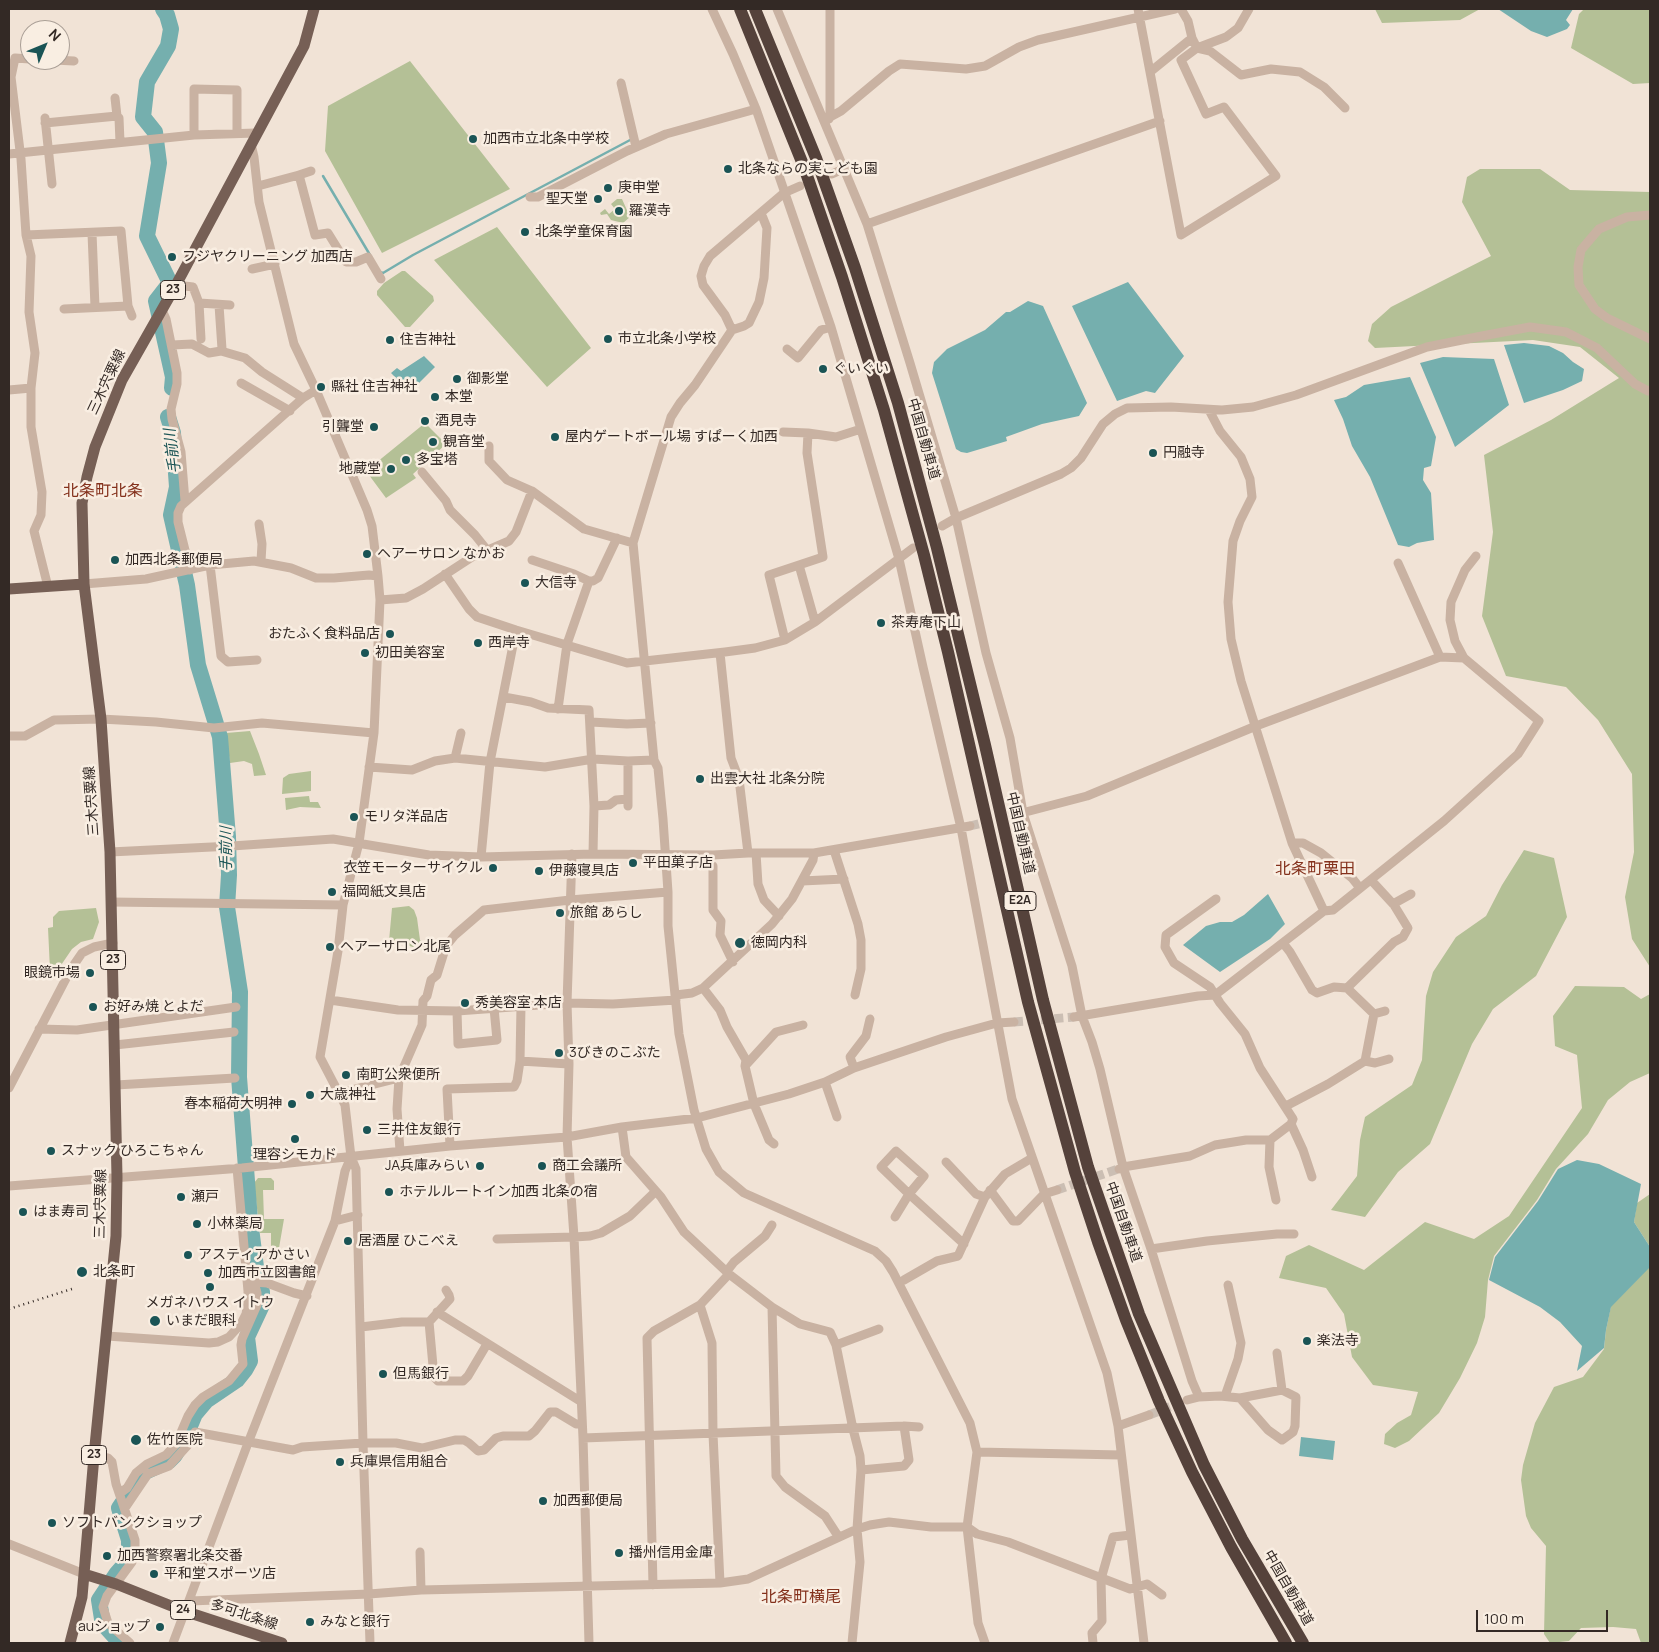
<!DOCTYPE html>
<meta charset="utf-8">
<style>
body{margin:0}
#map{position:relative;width:1659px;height:1652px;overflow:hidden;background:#f1e3d6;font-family:Manrope,sans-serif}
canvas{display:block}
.frame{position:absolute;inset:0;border:10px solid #332925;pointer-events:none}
.north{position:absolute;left:20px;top:20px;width:50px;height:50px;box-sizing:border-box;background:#f9eee2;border:1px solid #aa9f96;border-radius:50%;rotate:45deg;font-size:14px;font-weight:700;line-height:20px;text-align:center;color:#332925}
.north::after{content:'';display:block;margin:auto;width:18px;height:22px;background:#1a5455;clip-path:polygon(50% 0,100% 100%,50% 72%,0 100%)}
.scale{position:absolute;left:1476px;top:1610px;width:132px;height:22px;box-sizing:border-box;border:2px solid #332925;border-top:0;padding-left:6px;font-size:15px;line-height:18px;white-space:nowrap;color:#332925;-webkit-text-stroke:4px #f9eee2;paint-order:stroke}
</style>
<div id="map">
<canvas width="1659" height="1652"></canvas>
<div class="frame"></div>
<div class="north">N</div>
<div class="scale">100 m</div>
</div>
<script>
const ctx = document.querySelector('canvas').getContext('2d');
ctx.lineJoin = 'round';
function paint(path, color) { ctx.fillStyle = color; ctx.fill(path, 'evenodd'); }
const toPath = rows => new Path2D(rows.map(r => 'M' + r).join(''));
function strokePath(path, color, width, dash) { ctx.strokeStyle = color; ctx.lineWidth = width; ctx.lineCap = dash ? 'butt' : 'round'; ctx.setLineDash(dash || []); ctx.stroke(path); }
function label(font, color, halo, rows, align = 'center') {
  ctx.font = font + ' Manrope,"Noto Sans JP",sans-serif'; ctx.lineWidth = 5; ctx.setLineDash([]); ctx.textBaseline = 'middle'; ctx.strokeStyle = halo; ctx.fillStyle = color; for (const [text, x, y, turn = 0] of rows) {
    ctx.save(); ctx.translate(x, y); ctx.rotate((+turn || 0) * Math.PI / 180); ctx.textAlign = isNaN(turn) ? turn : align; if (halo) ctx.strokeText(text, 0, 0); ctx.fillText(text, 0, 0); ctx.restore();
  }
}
paint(toPath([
 [1375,9,1480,9,1460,20,1382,23],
 [1584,9,1650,9,1650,83,1633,84,1571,48,1579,14],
 [410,61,510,189,382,253,325,151,328,106],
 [1480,169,1540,169,1570,190,1650,192,1650,967,1632,939,1625,897,1634,852,1632,774,1598,720,1566,687,1506,676,1482,616,1493,532,1484,455,1551,420,1619,378,1580,347,1533,340,1375,348,1368,341,1372,324,1391,307,1491,256,1462,202,1467,177],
 [617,199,622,199,630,217,623,223,611,220,607,214,601,215,600,213,605,209,609,214,615,209,611,204],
 [497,227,591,348,547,387,434,260],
 [402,271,405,271,433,296,434,301,410,327,405,327,377,295,377,291,384,283],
 [425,423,446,444,413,474,416,478,386,498,366,471],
 [250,731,259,754,266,775,254,776,252,764,244,761,230,763,226,733],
 [311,771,311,791,282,794,283,778,289,774],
 [309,796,310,802,318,802,321,808,300,807,286,810,285,798],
 [1524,850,1554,858,1567,917,1536,976,1493,1009,1472,1044,1430,1144,1398,1172,1365,1217,1331,1210,1357,1176,1360,1140,1365,1117,1412,1085,1422,1060,1426,996,1433,972,1456,937,1486,916,1502,885],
 [409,906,414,910,417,918,420,940,435,948,429,953,399,942,389,941,392,908],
 [96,908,99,922,93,939,81,942,72,949,55,974,50,970,48,928,53,927,53,917,59,911],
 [1575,986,1624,987,1641,999,1650,994,1650,1073,1630,1082,1608,1100,1588,1134,1556,1169,1537,1200,1494,1256,1488,1280,1485,1317,1477,1343,1460,1378,1439,1413,1409,1441,1395,1448,1384,1444,1385,1434,1397,1423,1411,1415,1418,1392,1373,1385,1352,1357,1344,1314,1326,1288,1279,1278,1286,1256,1309,1245,1364,1270,1425,1222,1474,1239,1509,1216,1582,1108,1577,1055,1555,1046,1553,1016],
 [258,1178,271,1178,274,1181,274,1190,263,1190,264,1219,284,1219,279,1248,271,1247,271,1233,260,1233,254,1183],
 [1650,1194,1650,1247,1634,1222,1637,1203],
 [1650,1266,1650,1643,1641,1643,1636,1629,1613,1627,1581,1628,1569,1641,1550,1643,1544,1634,1546,1546,1531,1528,1526,1516,1521,1480,1523,1465,1535,1423,1554,1387,1583,1377,1604,1349,1606,1330,1611,1306]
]), '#b4c096');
paint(toPath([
 [1498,9,1573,9,1566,20,1570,25,1567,29,1547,37,1531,31],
 [1128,282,1184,356,1155,393,1146,391,1117,401,1072,306],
 [1028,301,1043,306,1087,403,1079,416,1042,424,1006,437,1007,441,967,453,961,452,956,449,932,373,934,362,947,349,985,330,1006,312,1010,312],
 [1524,343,1549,346,1563,353,1573,362,1584,369,1582,381,1563,390,1524,403,1504,345],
 [424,356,435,367,410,392,391,373,397,368,401,371],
 [1443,357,1494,359,1509,405,1455,447,1420,363],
 [1410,377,1436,437,1431,466,1424,468,1423,480,1431,493,1434,540,1417,543,1409,547,1398,545,1370,477,1352,446,1343,419,1334,400,1346,397,1364,385],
 [1268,894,1285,924,1270,939,1220,972,1183,945,1206,926,1220,922,1232,922,1244,915],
 [1577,1160,1599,1164,1641,1184,1634,1222,1650,1247,1650,1267,1611,1307,1606,1330,1604,1348,1577,1371,1582,1346,1560,1322,1540,1307,1489,1280,1495,1257,1538,1201,1558,1169],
 [1301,1437,1335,1441,1333,1460,1299,1456]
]), '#75afae');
strokePath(toPath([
 [323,176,370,255],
 [380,272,383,273,413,255,632,139]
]), '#75afae', 2.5);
strokePath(toPath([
 [163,9,167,15,171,29,168,46,147,82,143,117,155,132,159,163,147,236,170,283,156,301,173,377,172,388],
 [124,1643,115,1637,105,1626,102,1619,99,1600,117,1573,125,1564,129,1553,129,1540,119,1508,140,1477,145,1472,169,1461,175,1455,185,1438,195,1414,206,1401,237,1380,245,1370,250,1361,247,1337,262,1305,262,1292,257,1275,250,1220,239,1077,240,992,227,907,229,875,228,837,220,737,198,665,187,585,171,515,177,487,173,433,168,417]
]), '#75afae', 16);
strokePath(toPath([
 [970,826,1018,814],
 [1014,1022,1074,1017],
 [1057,1190,1118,1169],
 [1149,1415,1182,1402]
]), '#cbbeb3', 9, [9, 4.5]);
strokePath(toPath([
 [712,9,733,54,756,109,831,327,899,559,923,667,961,828,1012,1099,1107,1373,1118,1426,1144,1643],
 [777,9,867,224,910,363,956,518,986,653,1010,738,1023,813,1072,966,1082,1016,1092,1042,1100,1069,1123,1167,1151,1249,1192,1381,1199,1397],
 [1138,9,1181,235,1276,176,1224,107,1206,114,1181,60,1197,48,1226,37,1238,28,1249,9],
 [1181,9,1188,21,1192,38,1197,48,1210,51,1241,75,1271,69,1300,72,1324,87,1345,108],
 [30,59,15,58,11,77,21,159,26,235,31,256,29,312,35,353,31,388,31,427,42,492,41,515,34,531,48,587],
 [54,60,74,61],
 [1150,72,1192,38],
 [621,83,636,147],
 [115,98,117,116],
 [830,117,841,111,889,71,900,64,966,69,985,66,1019,47,1038,40,1175,9],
 [45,118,52,184],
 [829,119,830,117,830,9],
 [45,123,117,116,119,118,120,142],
 [194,135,194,89,237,90,237,133],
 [251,144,254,157,259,202,294,344,316,390,367,510,372,526,378,576,380,600,374,733,359,843,343,905,338,951,320,1057,345,1105,351,1157,356,1169,363,1443,370,1643],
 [9,154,194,135,256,133],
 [832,174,845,168],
 [299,175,311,171],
 [258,186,299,175,315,235,328,233,346,262,356,262,368,257,381,279],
 [800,186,784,193,710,256,704,266,701,276,703,285,725,315,732,330,695,385,680,403,671,417,633,543,654,760,658,768,663,819,668,892,668,926,679,1034,694,1110,706,1149,719,1172,744,1193,875,1251,886,1261,893,1272,970,1423,977,1452,967,1527,978,1623,985,1643],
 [530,197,538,197,627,151,666,134,756,109],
 [1650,215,1627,217,1599,229,1581,250,1578,267,1579,285,1595,309,1607,318,1650,339],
 [867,224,1160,121],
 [92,233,95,307],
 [26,235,121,231,128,306,132,316],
 [252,269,275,264],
 [176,285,193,287,199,303,201,339],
 [199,303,230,305],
 [219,305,222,349],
 [64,309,128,306],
 [162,310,166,319,177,373,177,384,171,409,172,419,181,452,185,501],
 [732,330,744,326,749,323,759,302,764,278,767,228,761,213],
 [172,345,192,344,209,353,221,351,245,358,262,372,303,398],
 [787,349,798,358,821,330,831,327],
 [241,383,290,411],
 [9,390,31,388],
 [1209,410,1220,431,1241,457,1250,479,1252,497,1240,521,1233,541,1228,602,1231,639,1241,681,1292,843,1324,911],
 [783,432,808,433,836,437,861,429],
 [489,446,489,461,507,480,532,491],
 [422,472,446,501,450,510,475,535,487,550],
 [259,524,262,544,261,561],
 [942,526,956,518,1061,474,1071,468,1081,458,1103,424,1115,414,1127,408,1171,407,1222,410,1253,407,1296,395,1427,347,1482,336,1530,327,1566,332,1597,348,1635,384,1648,391,1650,390],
 [532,560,574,574,589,581],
 [1398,563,1440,657],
 [210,565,221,656,228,662,257,660],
 [799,565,815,622],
 [190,570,178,522,178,513,181,506,303,398,316,390],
 [445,574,469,609,477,617,516,630,627,663,725,652,755,648,785,640,815,622,913,548],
 [84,584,146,579,210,565,254,561,291,568,316,578,334,578,369,575,378,576],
 [380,600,406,598,423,589,472,557,509,541,516,532,532,491,584,529,633,543],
 [785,640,769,575,823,557,807,453,808,433],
 [720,653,731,758,739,779,748,853],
 [1464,658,1455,641,1450,620,1451,602,1465,570,1476,556],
 [504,697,531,702,548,708,589,710,594,806,593,854],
 [558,709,567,644,589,581,593,581,598,578,617,538],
 [591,722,627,724,651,723],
 [9,736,25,736,54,720,101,719,156,722,214,728,262,723,374,733],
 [455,758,461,733],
 [628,761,628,806],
 [369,767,412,770,435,761,455,758,545,767,593,759,628,761,654,760],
 [594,806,609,805,616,800,628,799],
 [1018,814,1087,796,1256,726,1440,657,1464,658,1539,721,1518,754,1444,821,1333,910,1324,911,1215,995,1198,996,1074,1017],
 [1292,843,1303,843,1321,853,1352,878,1360,888],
 [834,850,858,924,861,940,861,969,855,995],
 [110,852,232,846,333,839,429,855,481,857,593,854,713,855,748,853,814,853,970,826],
 [756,853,758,884,764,900,779,916],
 [572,854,567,1003,569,1064,567,1137,574,1237,583,1438,589,1643],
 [481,857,490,762,516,630],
 [713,866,713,910,721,921,720,935,733,962],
 [802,881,844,879],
 [1216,899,1166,935,1165,947,1174,963,1210,987,1220,1003,1245,1034,1260,1068,1293,1119,1291,1124,1303,1150,1312,1177],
 [111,902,343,905],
 [1393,904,1411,894],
 [1283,943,1290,952,1312,990,1317,993,1334,987,1347,988,1374,1014,1365,1061,1328,1084,1286,1106],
 [703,988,720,1010,727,1027,746,1060,745,1066,754,1104,769,1140,774,1144],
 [1347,988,1394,942,1403,937,1408,928,1394,905,1371,880],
 [676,995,692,993,703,988,772,924,792,899,813,860,814,853],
 [330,1000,398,1010,457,1011,567,1003,613,1004,676,1000],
 [457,1011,458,1044,497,1040,494,1008],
 [1374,1014,1385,1011],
 [39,1029,77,1030,236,1007],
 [115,1045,234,1032],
 [520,1061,569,1064],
 [1365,1061,1375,1063,1389,1059],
 [745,1066,776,1032,803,1025],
 [854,1068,850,1057,866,1036,870,1019],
 [825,1082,837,1117],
 [116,1085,235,1078],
 [9,1088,71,969,82,953,94,947,113,943],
 [339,1093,399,1078],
 [622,1127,626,1157,661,1197,684,1232,729,1274,772,1307,800,1324,830,1332,836,1345,853,1429,860,1456,861,1470,857,1529,860,1562,852,1643],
 [1270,1140,1269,1167,1276,1200],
 [450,1146,447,1089,514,1087,517,1081,520,1061,521,1006],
 [400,1151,397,1109,399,1078,422,1025,423,1001,427,996,431,980,437,975,446,946,455,935,484,910,570,900,668,892],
 [946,1162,976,1194,985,1197],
 [1119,1169,1123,1167,1190,1156,1215,1145,1246,1140,1270,1140,1291,1124],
 [9,1186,242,1168,450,1146,567,1137,622,1127,697,1118,789,1094,825,1082,854,1068,946,1037,997,1023,1014,1022],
 [990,1190,1013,1221,1018,1221,1044,1194,1057,1190],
 [895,1217,909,1194,924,1176,896,1151,881,1167,909,1194,964,1244],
 [335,1221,358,1215],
 [497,1239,574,1237,590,1236,601,1233,630,1216,656,1191],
 [1151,1249,1207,1241,1277,1234,1294,1234],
 [727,1271,734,1262,765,1236,772,1225],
 [904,1280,937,1261,958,1256,985,1197,1005,1174,1032,1158],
 [446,1290,449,1295,450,1299,429,1322,434,1377,438,1381,463,1381,468,1376,487,1344],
 [700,1305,712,1343,713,1434,720,1583],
 [772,1307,776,1476,785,1487,825,1516,838,1536],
 [437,1312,580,1401],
 [361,1327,402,1322,429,1322],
 [107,1336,209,1343,218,1342,229,1337,241,1324,246,1314,248,1302,248,1291,237,1168],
 [836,1345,879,1329],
 [1277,1353,1282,1390],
 [1225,1396,1238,1359,1241,1343,1228,1285],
 [1187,1400,1199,1397,1220,1396,1240,1398,1282,1390,1296,1397,1295,1426,1293,1432,1282,1440,1268,1430,1240,1398],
 [1118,1426,1149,1415],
 [583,1438,904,1426,919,1427],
 [977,1452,1121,1455],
 [94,1456,108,1458,112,1462,116,1484,135,1540,135,1552,132,1562,107,1596,103,1607,108,1623,130,1643],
 [861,1470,904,1466,909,1460,904,1426],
 [120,1493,127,1488,136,1473,147,1464,166,1455,176,1444,188,1416,195,1405,203,1397,229,1381,243,1364,241,1345,242,1339,257,1305,257,1293,254,1282,267,1283,294,1293,307,1296],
 [125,1508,148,1474,169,1466,187,1446,195,1432,293,1450,302,1447,363,1443,396,1443,422,1448,455,1440,464,1440,469,1443,478,1451,484,1450,496,1438,503,1436,529,1436,535,1431,550,1412,556,1412,576,1424,581,1424],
 [9,1544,84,1574],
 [420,1552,421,1590],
 [653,1585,647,1338,654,1331,700,1305,729,1274],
 [190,1601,369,1594,421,1590,720,1583,748,1579,857,1529,870,1525,889,1522,931,1527,967,1527,977,1534,1008,1542,1130,1589,1147,1584,1162,1595],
 [173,1643,248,1443,335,1221,345,1171,351,1157],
 [1093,1643,1092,1633,1102,1621,1101,1579,1113,1537,1131,1535]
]), '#c9b2a2', 9);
strokePath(toPath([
 [9,589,84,584],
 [84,1574,116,1584,184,1611,282,1643],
 [70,1643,82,1597,84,1574,94,1456,116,1236,117,1177,110,852,101,719,84,584,82,503,87,477,95,447,122,380,176,285,304,46,314,9]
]), '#765f55', 11);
strokePath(toPath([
 [740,9,804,167,842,277,884,410,924,555,948,652,1028,1002,1075,1172,1098,1242,1126,1320,1159,1401,1192,1472,1231,1547,1286,1643],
 [755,9,816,158,855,268,898,403,937,548,985,745,1043,1000,1088,1167,1139,1314,1204,1465,1242,1539,1303,1643]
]), '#55423b', 12);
strokePath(toPath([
 [9,1309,75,1288]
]), '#332925', 2.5, [1, 4]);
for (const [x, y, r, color] of [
 [473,139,5,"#1a5455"],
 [728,169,5,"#1a5455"],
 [608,188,5,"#1a5455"],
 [598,199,5,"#1a5455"],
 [619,211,5,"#1a5455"],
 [525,232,5,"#1a5455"],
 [172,257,5,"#1a5455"],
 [608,339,5,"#1a5455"],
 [390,340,5,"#1a5455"],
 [823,369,5,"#1a5455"],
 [457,379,5,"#1a5455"],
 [321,387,5,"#1a5455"],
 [435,397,5,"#1a5455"],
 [425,421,5,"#1a5455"],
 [374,427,5,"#1a5455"],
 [555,437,5,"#1a5455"],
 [433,442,5,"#1a5455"],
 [1153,453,5,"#1a5455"],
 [406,460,5,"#1a5455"],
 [391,469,5,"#1a5455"],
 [367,554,5,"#1a5455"],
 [115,560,5,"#1a5455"],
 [525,583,5,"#1a5455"],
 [881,623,5,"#1a5455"],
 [390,634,5,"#1a5455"],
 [478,643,5,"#1a5455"],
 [365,653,5,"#1a5455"],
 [700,779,5,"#1a5455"],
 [354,817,5,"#1a5455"],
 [633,863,5,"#1a5455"],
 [493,868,5,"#1a5455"],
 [539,871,5,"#1a5455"],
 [332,892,5,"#1a5455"],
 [560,913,5,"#1a5455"],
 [740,943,6,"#1a5455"],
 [330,947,5,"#1a5455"],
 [90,973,5,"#1a5455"],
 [465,1003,5,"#1a5455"],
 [93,1007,5,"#1a5455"],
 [559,1053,5,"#1a5455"],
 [346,1075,5,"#1a5455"],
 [310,1095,5,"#1a5455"],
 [292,1104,5,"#1a5455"],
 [367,1130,5,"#1a5455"],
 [295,1139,5,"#1a5455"],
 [51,1151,5,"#1a5455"],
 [480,1166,5,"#1a5455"],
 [542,1166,5,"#1a5455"],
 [389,1192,5,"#1a5455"],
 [181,1197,5,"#1a5455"],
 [23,1212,5,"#1a5455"],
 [197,1224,5,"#1a5455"],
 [348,1241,5,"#1a5455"],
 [188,1255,5,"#1a5455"],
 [82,1272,6,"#1a5455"],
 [208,1273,5,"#1a5455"],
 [210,1287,5,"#1a5455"],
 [155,1321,6,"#1a5455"],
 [1307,1341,5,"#1a5455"],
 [383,1374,5,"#1a5455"],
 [136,1440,6,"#1a5455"],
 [340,1462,5,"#1a5455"],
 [543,1501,5,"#1a5455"],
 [52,1523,5,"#1a5455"],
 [619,1553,5,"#1a5455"],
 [107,1556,5,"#1a5455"],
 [154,1574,5,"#1a5455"],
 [310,1622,5,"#1a5455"],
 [160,1627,5,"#1a5455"]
]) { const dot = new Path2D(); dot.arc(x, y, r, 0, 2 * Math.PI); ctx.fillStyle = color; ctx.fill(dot); strokePath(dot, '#f9eee2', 2); }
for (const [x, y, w] of [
 [173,290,25],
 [1020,901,32],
 [113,960,25],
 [94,1455,25],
 [183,1610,25]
]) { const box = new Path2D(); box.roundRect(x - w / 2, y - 9.5, w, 19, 4); ctx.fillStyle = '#f9eee2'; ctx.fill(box); strokePath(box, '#332925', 1); }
label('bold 12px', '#332925', null, [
 ["23",173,290],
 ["E2A",1020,901],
 ["23",113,960],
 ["23",94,1455],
 ["24",183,1610]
]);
label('14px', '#332925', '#f9eee2', [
 ["加西市立北条中学校",483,139],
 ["北条ならの実こども園",738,169],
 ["庚申堂",618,188],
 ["聖天堂",588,199,"right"],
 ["羅漢寺",629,211],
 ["北条学童保育園",535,232],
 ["フジヤクリーニング 加西店",182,257],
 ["市立北条小学校",618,339],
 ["住吉神社",400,340],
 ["ぐいぐい",833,369],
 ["御影堂",467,379],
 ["縣社 住吉神社",331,387],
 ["本堂",445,397],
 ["酒見寺",435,421],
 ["引聾堂",364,427,"right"],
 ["屋内ゲートボール場 すぱーく加西",565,437],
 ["観音堂",443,442],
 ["円融寺",1163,453],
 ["多宝塔",416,460],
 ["地蔵堂",381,469,"right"],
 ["ヘアーサロン なかお",377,554],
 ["加西北条郵便局",125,560],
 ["大信寺",535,583],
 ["茶寿庵下山",891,623],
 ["おたふく食料品店",380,634,"right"],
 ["西岸寺",488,643],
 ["初田美容室",375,653],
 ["出雲大社 北条分院",710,779],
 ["モリタ洋品店",364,817],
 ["平田菓子店",643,863],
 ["衣笠モーターサイクル",483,868,"right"],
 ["伊藤寝具店",549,871],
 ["福岡紙文具店",342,892],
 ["旅館 あらし",570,913],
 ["徳岡内科",751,943],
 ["ヘアーサロン北尾",340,947],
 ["眼鏡市場",80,973,"right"],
 ["秀美容室 本店",475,1003],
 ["お好み焼 とよだ",103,1007],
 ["3びきのこぶた",569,1053],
 ["南町公衆便所",356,1075],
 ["大歳神社",320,1095],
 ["春本稲荷大明神",282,1104,"right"],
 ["三井住友銀行",377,1130],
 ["スナック ひろこちゃん",61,1151],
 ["理容シモカド",295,1155,"center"],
 ["JA兵庫みらい",470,1166,"right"],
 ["商工会議所",552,1166],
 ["ホテルルートイン加西 北条の宿",399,1192],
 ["瀬戸",191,1197],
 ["はま寿司",33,1212],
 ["小林薬局",207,1224],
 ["居酒屋 ひこべえ",358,1241],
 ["アスティアかさい",198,1255],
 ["北条町",93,1272],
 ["加西市立図書館",218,1273],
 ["メガネハウス イトウ",210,1303,"center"],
 ["いまだ眼科",166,1321],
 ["楽法寺",1317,1341],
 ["但馬銀行",393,1374],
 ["佐竹医院",147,1440],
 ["兵庫県信用組合",350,1462],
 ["加西郵便局",553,1501],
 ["ソフトバンクショップ",62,1523],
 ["播州信用金庫",629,1553],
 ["加西警察署北条交番",117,1556],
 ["平和堂スポーツ店",164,1574],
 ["みなと銀行",320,1622],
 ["auショップ",150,1627,"right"]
], 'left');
label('14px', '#332925', '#f9eee2', [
 ["三木宍粟線",107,382,-65],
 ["中国自動車道",923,439,74],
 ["三木宍粟線",92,801,-94],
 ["中国自動車道",1020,833,77],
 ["三木宍粟線",101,1204,-89],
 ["中国自動車道",1123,1222,71],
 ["中国自動車道",1288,1588,60],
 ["多可北条線",244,1615,18]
]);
label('italic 15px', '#1a5455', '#f9eee2', [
 ["手前川",173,451,-97],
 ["手前川",227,849,-90]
]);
label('16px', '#84311c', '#f9eee2', [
 ["北条町北条",103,492],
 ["北条町栗田",1315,870],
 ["北条町横尾",801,1598]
]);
</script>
